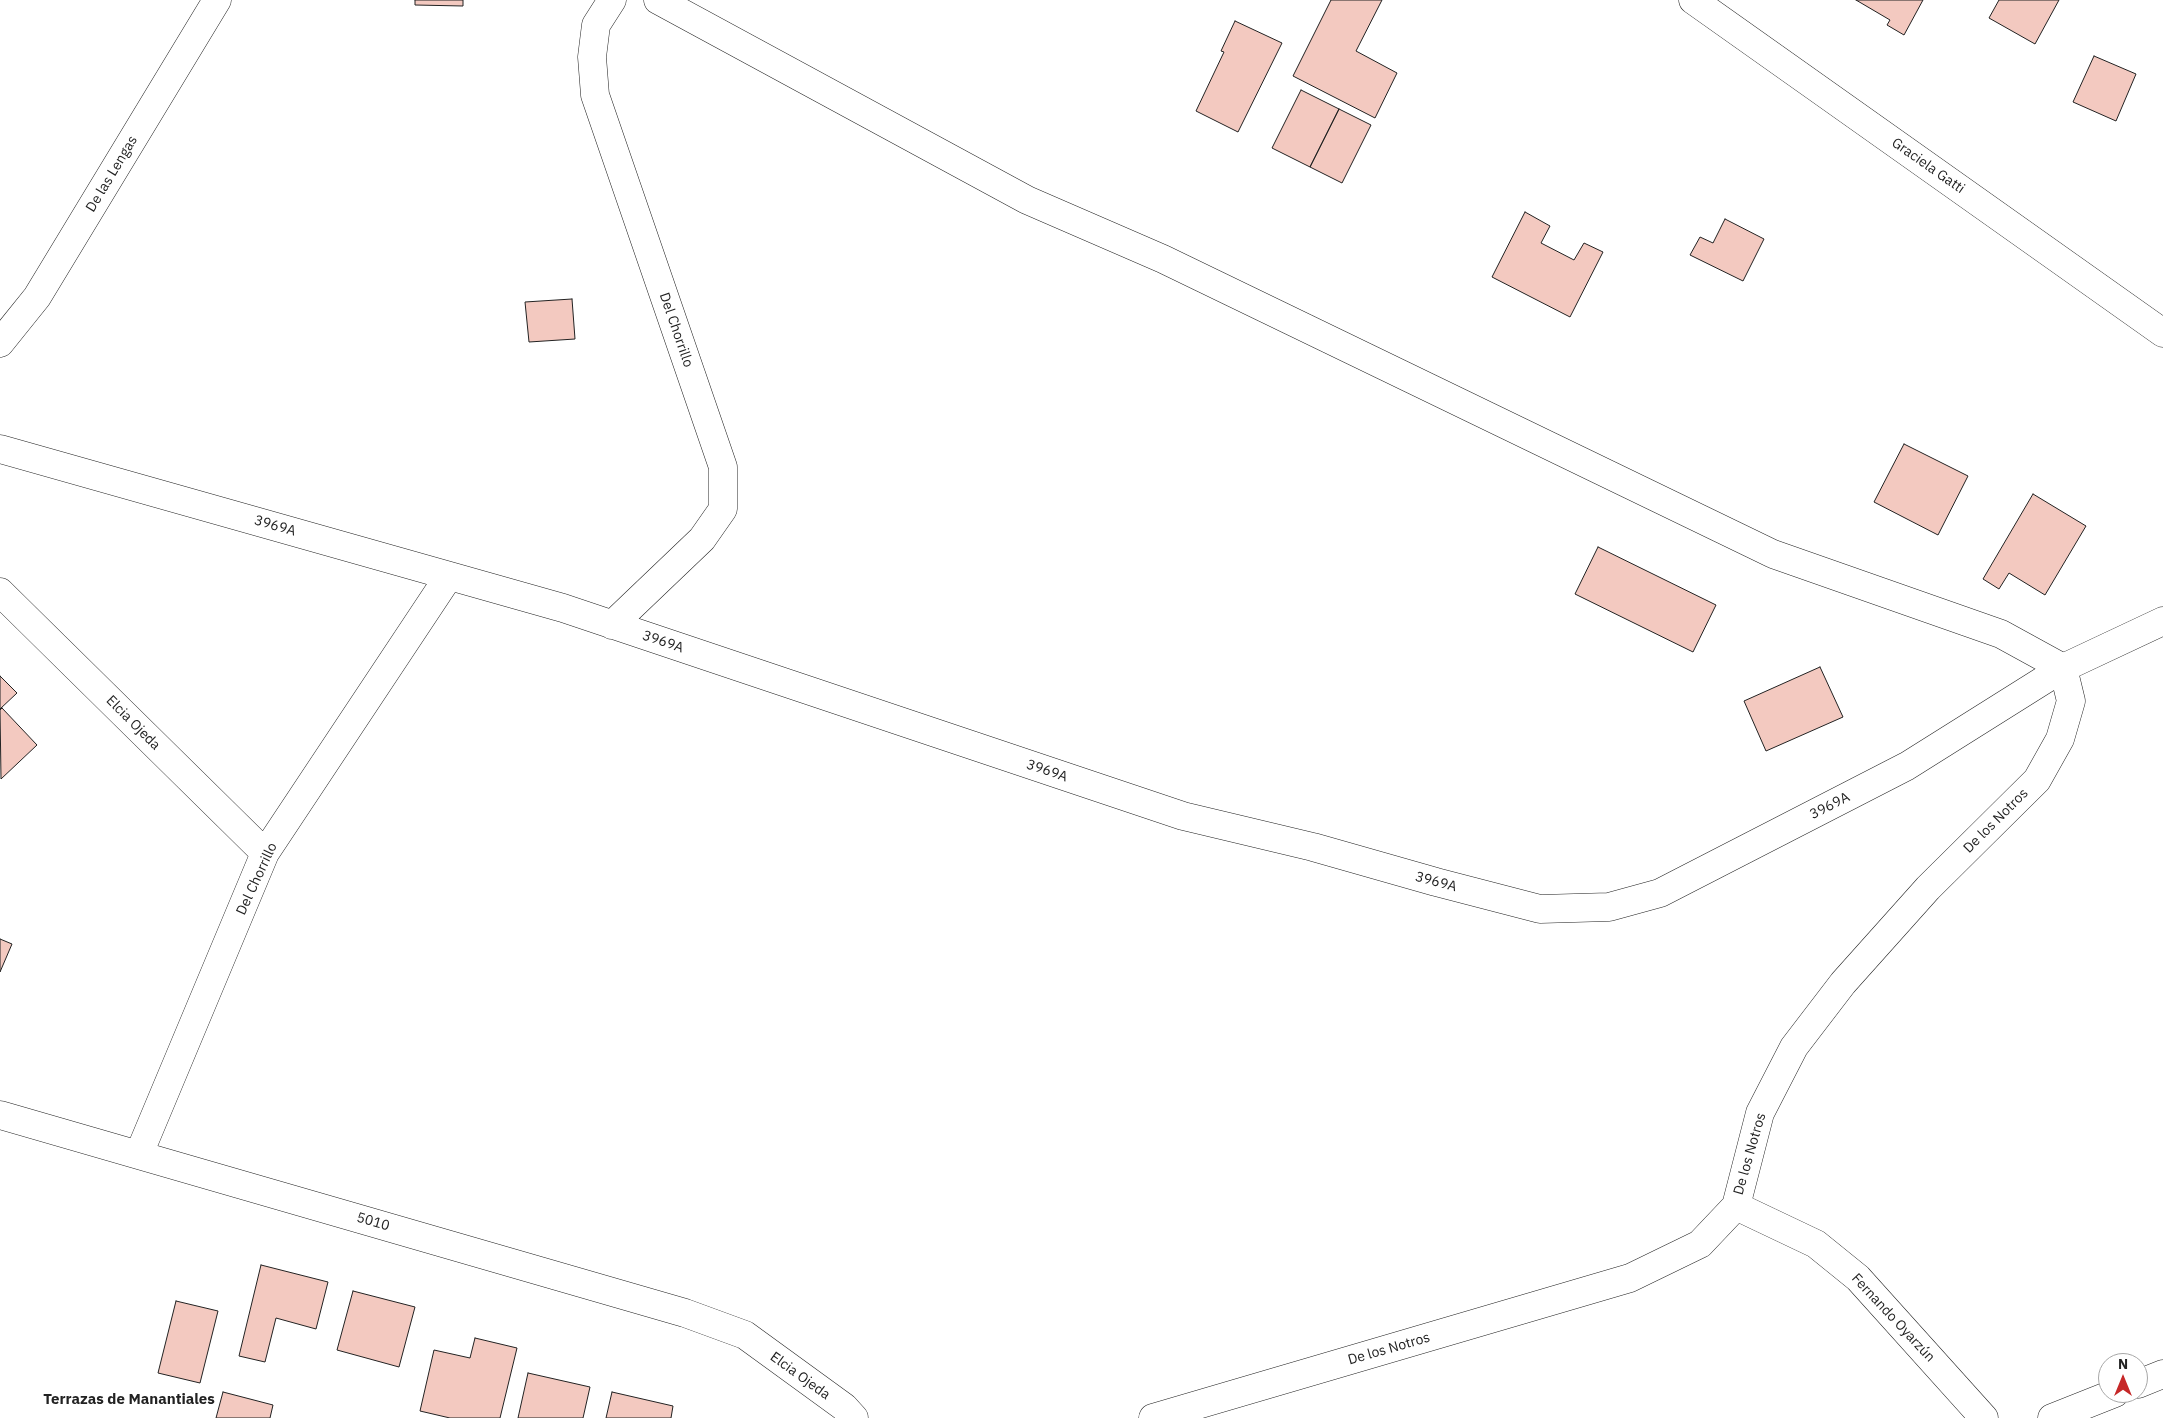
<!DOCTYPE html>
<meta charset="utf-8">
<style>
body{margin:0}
#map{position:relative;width:2163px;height:1418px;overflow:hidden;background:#fff;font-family:"IBM Plex Sans",sans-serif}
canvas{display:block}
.north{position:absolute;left:2098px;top:1353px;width:50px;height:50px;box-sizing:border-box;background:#fff;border:1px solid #a7a7a7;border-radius:50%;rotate:0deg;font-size:14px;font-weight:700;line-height:20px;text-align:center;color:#222}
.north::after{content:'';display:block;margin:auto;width:18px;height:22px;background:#c62828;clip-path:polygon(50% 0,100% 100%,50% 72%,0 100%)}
</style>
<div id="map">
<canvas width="2163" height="1418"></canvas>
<div class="north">N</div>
</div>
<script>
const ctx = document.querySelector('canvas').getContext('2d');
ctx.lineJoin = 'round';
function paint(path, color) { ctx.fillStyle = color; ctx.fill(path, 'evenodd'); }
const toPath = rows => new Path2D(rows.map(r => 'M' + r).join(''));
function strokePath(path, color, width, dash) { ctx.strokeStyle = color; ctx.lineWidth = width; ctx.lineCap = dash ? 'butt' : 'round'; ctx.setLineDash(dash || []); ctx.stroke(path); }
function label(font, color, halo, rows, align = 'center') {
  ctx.font = font + ' "IBM Plex Sans",sans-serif'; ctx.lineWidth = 4; ctx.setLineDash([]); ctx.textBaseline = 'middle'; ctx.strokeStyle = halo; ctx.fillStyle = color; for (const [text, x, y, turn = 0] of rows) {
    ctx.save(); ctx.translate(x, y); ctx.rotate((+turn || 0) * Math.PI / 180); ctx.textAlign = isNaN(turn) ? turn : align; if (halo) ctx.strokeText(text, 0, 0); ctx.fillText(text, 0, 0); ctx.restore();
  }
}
const building = toPath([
 [415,0,463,0,463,6,415,5,415,0],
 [1331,0,1382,0,1356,51,1397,73,1375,118,1293,76,1331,0],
 [1856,0,1923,0,1904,35,1887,25,1890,20,1856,0],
 [1999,0,2059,0,2035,44,1989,18,1999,0],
 [1235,21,1282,43,1238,132,1196,111,1224,52,1221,51,1235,21],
 [2094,56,2136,74,2116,121,2073,102,2094,56],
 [1301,90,1339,109,1310,167,1272,148,1301,90],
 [1339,109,1371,125,1342,183,1310,167,1339,109],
 [1525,212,1550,226,1541,243,1574,260,1584,243,1603,252,1570,317,1492,277,1525,212],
 [1725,219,1764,239,1743,281,1690,255,1700,237,1713,243,1725,219],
 [572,299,575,339,529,342,525,302,572,299],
 [1904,444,1968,476,1938,535,1874,502,1904,444],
 [2033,494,2086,526,2045,595,2009,573,1999,589,1983,579,2033,494],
 [1598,547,1716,605,1693,652,1575,594,1598,547],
 [1820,667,1843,717,1766,751,1744,701,1820,667],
 [0,676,17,693,0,709,0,676],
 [2,708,37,745,1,779,0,710,2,708],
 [0,939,12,944,0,972,0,939],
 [261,1265,328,1282,316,1329,276,1318,265,1362,239,1356,261,1265],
 [353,1291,415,1307,399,1367,337,1350,353,1291],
 [176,1301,218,1311,200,1383,158,1373,176,1301],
 [475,1338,517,1348,500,1418,450,1418,420,1411,434,1350,470,1358,475,1338],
 [528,1373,590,1387,583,1418,518,1418,528,1373],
 [223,1392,273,1405,270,1418,216,1418,223,1392],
 [612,1392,673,1406,671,1418,606,1418,612,1392]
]);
paint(building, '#f3c9c0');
strokePath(building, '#222', 1);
const minor = toPath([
 [612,0,596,25,592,57,595,95,723,467,723,509,702,539,612,625],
 [1693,0,2163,333],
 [0,343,37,297,217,0],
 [0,449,563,608,1183,816,1313,847,1436,882,1540,909,1609,907,1660,893,1907,766,2063,668,2001,634,1773,554,1163,259,1027,200,658,0],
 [0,592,265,853],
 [0,1115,685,1313,745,1335,844,1407,854,1418],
 [139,1154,265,853,449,576],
 [1736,1206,1816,1244,1858,1278,1984,1418],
 [2138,1384,2163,1374],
 [1153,1418,1630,1278,1700,1244,1736,1206,1760,1113,1794,1047,1843,983,1928,888,2037,780,2060,739,2071,701,2063,668,2163,621],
 [2052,1418,2115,1393]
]);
strokePath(minor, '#222', 29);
strokePath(minor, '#fff', 28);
label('14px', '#222', '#fff', [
 ["Graciela Gatti",1928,166,35],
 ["De las Lengas",112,174,-59],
 ["Del Chorrillo",676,330,71],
 ["3969A",275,526,16],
 ["3969A",663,642,19],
 ["Elcia Ojeda",133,723,45],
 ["3969A",1047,771,19],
 ["3969A",1830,806,-27],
 ["De los Notros",1996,821,-45],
 ["Del Chorrillo",257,879,-65],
 ["3969A",1436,882,15],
 ["De los Notros",1750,1154,-74],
 ["5010",373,1222,16],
 ["Fernando Oyarzún",1893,1318,47],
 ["De los Notros",1389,1349,-16],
 ["Elcia Ojeda",800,1376,36]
]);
label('bold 15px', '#222', '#fff', [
 ["Terrazas de Manantiales",129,1400]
]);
</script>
